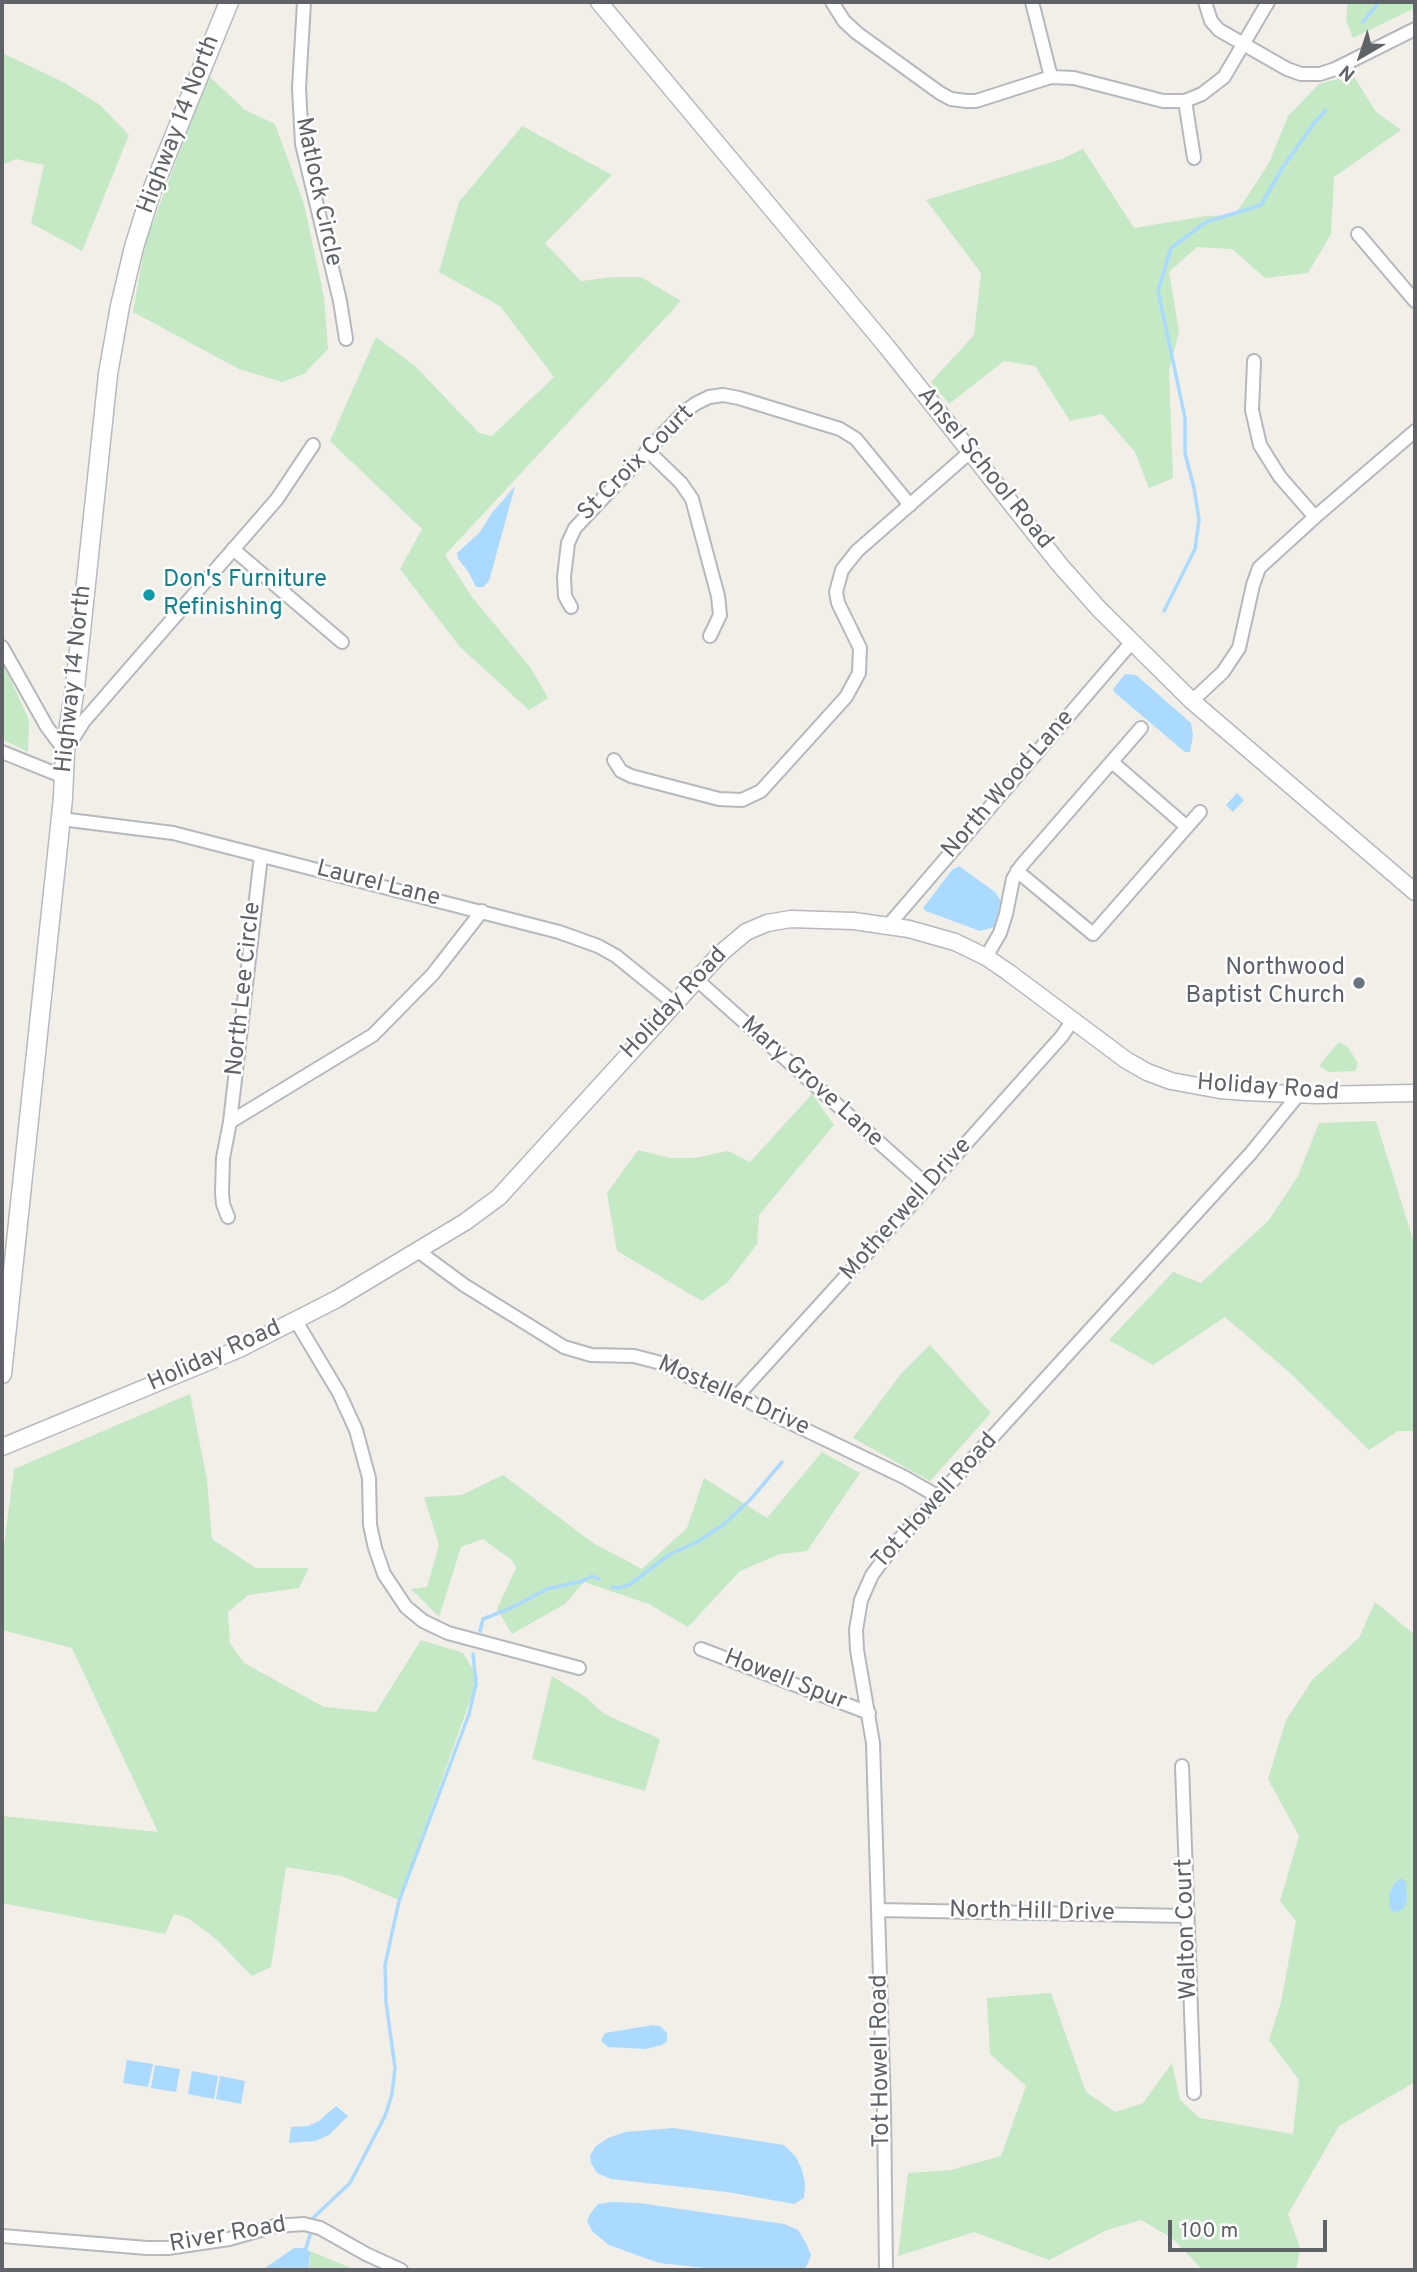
<!DOCTYPE html>
<style>
body{margin:0}
#map{position:relative;width:1417px;height:2272px;overflow:hidden;background:#f1efe8;font-family:Overpass,sans-serif}
canvas{display:block}
.frame{position:absolute;inset:0;border:4px solid #5f6368;pointer-events:none}
.north{position:absolute;left:1326px;top:21px;width:70px;height:70px;-webkit-text-stroke:5px #fff;paint-order:stroke;rotate:219deg;font-size:19px;font-weight:700;line-height:28px;text-align:center;color:#5f6368}
.north::after{content:'';display:block;margin:auto;width:24px;height:32px;background:#5f6368;clip-path:polygon(50% 0,100% 100%,50% 72%,0 100%)}
.scale{position:absolute;left:1168px;top:2220px;width:159px;height:32px;box-sizing:border-box;border:4px solid #5f6368;border-top:0;padding-left:9px;font-size:21px;line-height:24px;white-space:nowrap;color:#5f6368;-webkit-text-stroke:5px #fff;paint-order:stroke}
</style>
<div id="map">
<canvas width="1417" height="2272"></canvas>
<div class="frame"></div>
<div class="north">N</div>
<div class="scale">100 m</div>
</div>
<script>
const ctx = document.querySelector('canvas').getContext('2d');
ctx.lineJoin = 'round';
function paint(path, color) { ctx.fillStyle = color; ctx.fill(path, 'evenodd'); }
const toPath = rows => new Path2D(rows.map(r => 'M' + r).join(''));
function strokePath(path, color, width, dash) { ctx.strokeStyle = color; ctx.lineWidth = width; ctx.lineCap = dash ? 'butt' : 'round'; ctx.setLineDash(dash || []); ctx.stroke(path); }
function label(font, color, halo, rows, align = 'center') {
  ctx.font = font + ' Overpass,sans-serif'; ctx.lineWidth = 5; ctx.setLineDash([]); ctx.textBaseline = 'middle'; ctx.strokeStyle = halo; ctx.fillStyle = color; for (const [text, x, y, turn = 0] of rows) {
    ctx.save(); ctx.translate(x, y); ctx.rotate((+turn || 0) * Math.PI / 180); ctx.textAlign = isNaN(turn) ? turn : align; if (halo) ctx.strokeText(text, 0, 0); ctx.fillText(text, 0, 0); ctx.restore();
  }
}
paint(toPath([
 [1348,2,1415,2,1415,8,1353,38,1346,20],
 [2,53,65,83,100,105,129,135,82,251,31,223,44,165,16,159,2,165],
 [208,75,245,110,275,124,304,204,324,297,328,349,304,374,282,382,239,369,133,312,145,244],
 [1353,75,1376,112,1401,130,1334,177,1331,234,1308,273,1265,278,1232,249,1197,247,1169,272,1179,332,1169,370,1173,478,1149,488,1135,452,1102,414,1070,421,1035,366,1004,361,949,404,931,382,974,335,981,273,926,200,1062,159,1083,149,1134,228,1206,216,1235,215,1269,163,1288,116,1319,84],
 [522,126,612,175,545,243,581,281,615,277,641,277,681,301,445,555,472,597,530,667,548,698,529,710,460,647,400,569,422,529,330,441,376,337,415,366,479,433,492,436,554,377,500,306,439,272,459,202],
 [2,660,29,720,28,752,2,739],
 [1339,1042,1348,1047,1357,1062,1357,1068,1354,1071,1329,1072,1320,1067,1321,1063],
 [812,1094,834,1125,759,1215,757,1244,728,1282,702,1301,617,1251,607,1193,638,1150,670,1158,695,1158,728,1151,750,1162],
 [1376,1121,1415,1246,1415,1431,1398,1431,1369,1450,1288,1371,1225,1317,1153,1365,1109,1340,1173,1272,1201,1283,1269,1220,1298,1176,1319,1123],
 [930,1345,991,1413,930,1481,853,1438,900,1375],
 [190,1394,207,1480,212,1539,256,1568,309,1568,299,1588,248,1595,228,1612,230,1643,244,1663,324,1707,376,1712,421,1640,463,1653,478,1678,399,1900,342,1876,286,1867,271,1967,252,1976,216,1939,188,1918,174,1914,165,1934,2,1903,2,1816,158,1832,72,1648,2,1630,2,1561,14,1469],
 [822,1452,860,1473,807,1551,780,1554,740,1571,688,1627,649,1604,584,1582,565,1604,512,1634,497,1609,516,1568,512,1560,483,1539,461,1547,439,1617,411,1589,427,1587,439,1545,424,1497,462,1495,503,1475,593,1543,642,1569,687,1528,704,1478,767,1518],
 [1375,1602,1415,1635,1415,2082,1339,2126,1288,2214,1300,2248,1296,2270,1200,2270,1200,2267,1172,2238,1141,2220,1107,2230,1049,2260,974,2232,898,2256,908,2173,951,2170,1001,2156,1026,2086,990,2054,987,1998,1051,1993,1086,2092,1115,2112,1143,2103,1172,2063,1180,2100,1200,2118,1293,2134,1299,2080,1269,2040,1281,2002,1296,1921,1280,1901,1299,1836,1268,1779,1286,1720,1313,1679,1359,1638],
 [552,1676,587,1698,604,1714,660,1739,645,1791,532,1759],
 [307,2250,356,2270,308,2270,310,2260]
]), '#c5e8c5');
paint(toPath([
 [515,486,489,581,483,587,476,587,468,571,458,559,457,553,480,532,492,513],
 [1125,674,1136,675,1191,723,1193,735,1190,752,1185,752,1114,692,1113,689],
 [1237,793,1244,800,1233,812,1226,805],
 [959,866,995,892,1001,901,994,927,980,931,926,911,923,908,952,870],
 [1401,1878,1406,1882,1407,1900,1404,1908,1397,1912,1393,1911,1389,1907,1390,1893,1394,1884],
 [653,2025,660,2026,667,2033,667,2041,662,2045,645,2049,608,2047,601,2041,605,2033],
 [127,2060,153,2064,148,2087,123,2083],
 [155,2065,180,2069,176,2092,151,2088],
 [192,2071,218,2076,214,2099,188,2094],
 [220,2076,245,2081,241,2104,216,2099],
 [336,2106,348,2116,329,2135,315,2141,289,2143,291,2127,308,2126,319,2121],
 [674,2128,784,2145,796,2157,802,2170,805,2183,804,2198,794,2204,727,2192,611,2179,597,2173,591,2163,590,2156,595,2147,608,2138,625,2132],
 [612,2202,639,2203,784,2224,798,2230,806,2243,811,2255,807,2266,802,2270,725,2270,659,2263,609,2245,593,2232,587,2222,590,2214,598,2204],
 [294,2248,306,2248,310,2253,308,2270,262,2270]
]), '#aadaff');
strokePath(toPath([
 [1363,22,1379,2],
 [1164,611,1195,549,1199,520,1194,488,1185,453,1185,418,1158,291,1171,248,1206,222,1261,205,1283,167,1314,123,1326,110],
 [612,1587,618,1588,629,1585,670,1554,697,1542,723,1525,750,1500,782,1462],
 [480,1631,483,1619,511,1608,547,1589,582,1581,592,1576,599,1579],
 [314,2217,350,2183,385,2116,392,2094,395,2068,386,2002,385,1965,399,1901,469,1714,476,1684,473,1654],
 [306,2248,310,2235]
]), '#aadaff', 3.5);
const minor = toPath([
 [304,2,299,88,302,144,340,301,346,339],
 [832,2,844,21,857,33,940,93,951,99,967,101,976,101,1051,77,1074,78,1163,101,1185,101,1202,94,1224,77,1268,2],
 [1032,2,1051,77],
 [1205,2,1211,21,1219,30,1287,69,1301,74,1320,74,1335,69,1415,29],
 [1185,101,1194,158],
 [1358,234,1415,301],
 [1254,361,1252,410,1260,445,1280,477,1315,517],
 [647,450,681,483,692,499,718,596,720,615,710,636],
 [233,549,342,642],
 [571,607,565,596,564,577,568,543,575,528,682,414,695,404,709,397,723,395,739,398,840,429,856,439,910,505],
 [2,647,47,727,65,751,84,721,277,499,313,445],
 [1192,701,1223,672,1239,648,1253,585,1259,568,1315,517,1415,431],
 [2,752,64,777],
 [614,760,621,771,631,776,719,799,742,800,761,791,846,697,859,673,860,648,838,603,836,592,842,570,857,551,970,452],
 [1112,762,1187,827],
 [61,819,173,833,559,932,598,946,616,956,674,1003],
 [1017,871,1093,934,1200,812],
 [887,927,1131,643],
 [986,957,1000,933,1006,914,1013,879,1021,866,1141,728],
 [696,979,928,1186],
 [230,1122,261,856],
 [228,1217,223,1204,222,1193,223,1158,230,1122,373,1035,433,974,482,911],
 [418,1251,464,1285,564,1347,591,1355,634,1356,661,1363,707,1385,738,1395,766,1411,904,1477,939,1497],
 [296,1321,339,1393,356,1430,369,1478,370,1525,375,1548,384,1574,406,1607,423,1621,448,1633,579,1668],
 [738,1395,928,1186,1062,1036,1072,1021],
 [701,1649,869,1713],
 [1182,1766,1194,2093],
 [878,1910,1187,1916],
 [2,2236,147,2248,168,2248,229,2239,275,2226,304,2224,320,2228,366,2254,401,2270],
 [886,2270,884,2110,873,1743,857,1650,856,1630,861,1600,872,1575,895,1544,1251,1153,1299,1094]
]);
const tertiary = toPath([
 [599,2,887,347,1060,565,1099,609,1192,701,1415,892],
 [2,1447,239,1349,337,1299,465,1222,499,1197,720,954,746,932,767,923,791,919,854,921,909,929,955,942,986,957,1008,972,1126,1060,1147,1072,1171,1081,1220,1090,1246,1092,1317,1095,1415,1093]
]);
const secondary = toPath([
 [2,1374,63,798,65,751,75,688,108,374,120,306,134,247,151,193,229,2]
]);
strokePath(minor, '#b5b8bc', 16);
strokePath(tertiary, '#b5b8bc', 19);
strokePath(secondary, '#b6babf', 21);
strokePath(minor, '#fff', 12);
strokePath(tertiary, '#fff', 16);
strokePath(secondary, '#fff', 18);
for (const [x, y, r, color] of [
 [149,595,7,"#0f9aa8"],
 [1359,983,7,"#6b7280"]
]) { const dot = new Path2D(); dot.arc(x, y, r, 0, 2 * Math.PI); ctx.fillStyle = color; ctx.fill(dot); strokePath(dot, '#fff', 2.5); }
label('24px', '#5f6368', '#fff', [
 ["Highway 14 North",180,125,-69],
 ["Matlock Circle",317,192,78],
 ["St Croix Court",637,464,-45],
 ["Ansel School Road",984,469,51],
 ["Highway 14 North",75,679,-84],
 ["North Wood Lane",1009,785,-49],
 ["Laurel Lane",378,885,14],
 ["North Lee Circle",245,989,-84],
 ["Holiday Road",675,1004,-47],
 ["Mary Grove Lane",811,1083,42],
 ["Holiday Road",1268,1089,4],
 ["Motherwell Drive",907,1210,-48],
 ["Holiday Road",215,1357,-24],
 ["Mosteller Drive",733,1397,24],
 ["Tot Howell Road",936,1502,-48],
 ["Howell Spur",785,1681,21],
 ["North Hill Drive",1032,1913,1],
 ["Walton Court",1188,1929,-92],
 ["Tot Howell Road",882,2061,-91],
 ["River Road",228,2236,-10]
]);
label('24px', '#0d838f', '#fff', [
 ["Don's Furniture",163,581],
 ["Refinishing",163,609]
], 'left');
label('24px', '#5b616d', '#fff', [
 ["Northwood",1345,969],
 ["Baptist Church",1345,997]
], 'right');
</script>
